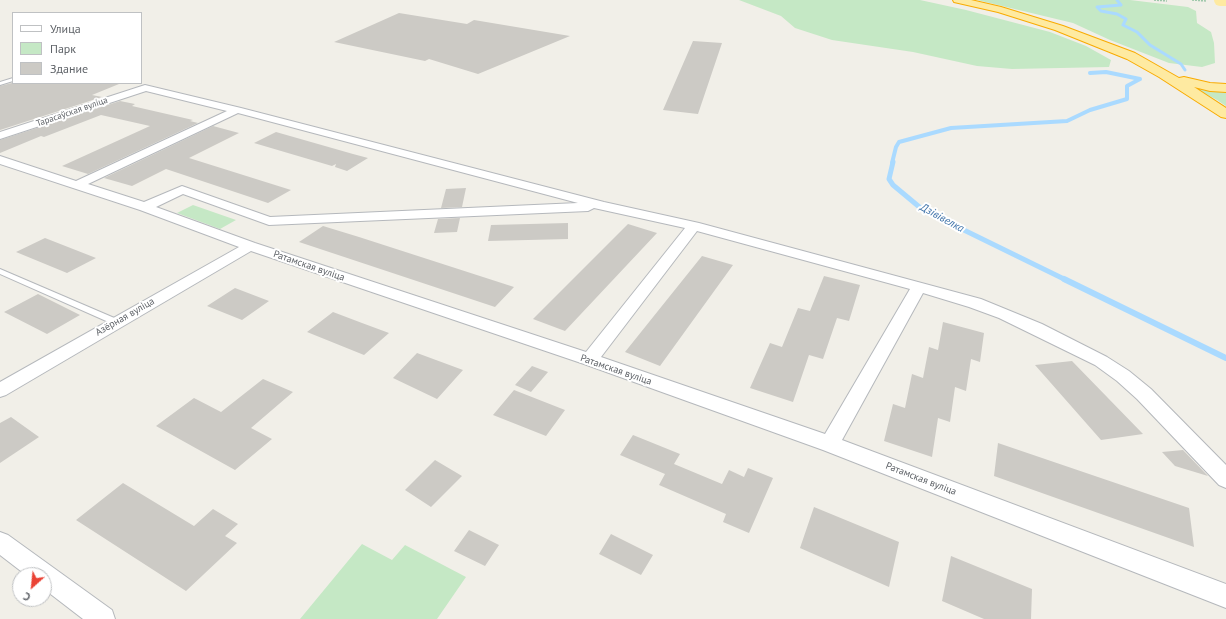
<!DOCTYPE html>
<meta charset="utf-8">
<style>
body{margin:0}
#map{position:relative;width:1226px;height:619px;overflow:hidden;background:#f1efe8;font-family:"PT Sans",sans-serif}
canvas{display:block}
.legend{position:absolute;left:12px;top:12px;width:130px;height:72px;box-sizing:border-box;background:#fff;border:1px solid #bfc1c3;margin:0;padding:5px 7px;list-style:none;font-size:12px;color:#5f6368}
.legend li{display:flex;align-items:center;gap:8px;height:20px}
.legend b{width:20px;border:1px solid #bfc1c3}
.north{position:absolute;left:12px;top:567px;width:40px;height:40px;box-sizing:border-box;background:#fff;border:1px solid #bfc1c3;border-radius:50%;rotate:207deg;font-size:11px;font-weight:700;line-height:16px;text-align:center;color:#5f6368}
.north::after{content:'';display:block;margin:auto;width:14px;height:18px;background:#ea4335;clip-path:polygon(50% 0,100% 100%,50% 72%,0 100%)}
</style>
<div id="map">
<canvas width="1226" height="619"></canvas>
<ul class="legend">
<li><b style="height:5px;background:#fff"></b>Улица</li>
<li><b style="height:11px;background:#c5e8c5"></b>Парк</li>
<li><b style="height:11px;background:#cccac5"></b>Здание</li>
</ul>
<div class="north">С</div>
</div>
<script>
const ctx = document.querySelector('canvas').getContext('2d');
ctx.lineJoin = 'round';
function paint(path, color) { ctx.fillStyle = color; ctx.fill(path, 'evenodd'); }
const toPath = rows => new Path2D(rows.map(r => 'M' + r).join(''));
function strokePath(path, color, width, dash) { ctx.strokeStyle = color; ctx.lineWidth = width; ctx.lineCap = dash ? 'butt' : 'round'; ctx.setLineDash(dash || []); ctx.stroke(path); }
function label(font, color, halo, rows, align = 'center') {
  ctx.font = font + ' "PT Sans",sans-serif'; ctx.lineWidth = 4; ctx.setLineDash([]); ctx.textBaseline = 'middle'; ctx.strokeStyle = halo; ctx.fillStyle = color; for (const [text, x, y, turn = 0] of rows) {
    ctx.save(); ctx.translate(x, y); ctx.rotate((+turn || 0) * Math.PI / 180); ctx.textAlign = isNaN(turn) ? turn : align; if (halo) ctx.strokeText(text, 0, 0); ctx.fillText(text, 0, 0); ctx.restore();
  }
}
paint(toPath([
 [739,0,920,0,966,10,1050,32,1086,46,1111,60,1109,67,1012,69,977,66,913,52,832,40,795,28,781,16],
 [977,0,1130,0,1188,7,1196,11,1197,23,1211,32,1214,43,1215,63,1202,67,1169,63,1110,40,1073,23],
 [1191,86,1226,91,1226,106,1217,100],
 [193,205,236,220,220,229,177,213],
 [362,544,392,560,405,545,466,577,437,619,300,619]
]), '#c5e8c5');
strokePath(toPath([
 [1117,0,1121,5,1097,7,1101,11,1117,14,1126,19,1123,25,1137,32,1150,45,1181,64,1185,70]
]), '#aadaff', 3);
strokePath(toPath([
 [1090,73,1106,72,1140,79],
 [892,163,896,147,899,142,951,128,1067,121,1090,110,1127,99,1127,86,1140,79]
]), '#aadaff', 4);
strokePath(toPath([
 [893,162,889,179,893,185,923,210,1066,280]
]), '#aadaff', 5);
strokePath(toPath([
 [1064,279,1226,358]
]), '#aadaff', 6);
paint(toPath([
 [399,13,467,24,474,20,570,36,478,74,429,59,425,61,334,42],
 [693,41,722,43,698,114,663,110],
 [12,83,119,83,119,84,92,95,102,97,0,130,0,86],
 [120,101,135,104,132,106,193,120,190,121,198,123,88,174,62,166,150,126,101,115,44,137,41,136,0,153,0,140],
 [213,126,239,133,189,158,291,190,268,203,166,169,132,186,104,178],
 [276,132,353,154,368,158,347,171,335,167,336,164,332,166,254,143],
 [466,188,462,207,441,208,446,189],
 [460,218,457,232,434,233,438,219],
 [568,223,568,239,488,241,491,225],
 [628,224,657,233,565,331,533,319],
 [323,226,359,237,514,287,495,307,299,242],
 [45,238,96,258,67,273,16,252],
 [702,256,733,265,660,366,625,352],
 [824,276,860,285,849,321,837,318,823,359,809,355,793,402,750,388,770,343,782,347,798,308,810,311],
 [235,288,269,301,242,320,207,306],
 [38,294,80,315,47,334,4,312],
 [333,312,362,323,389,333,364,355,307,332],
 [943,322,984,333,980,362,971,359,966,391,955,387,950,422,938,418,932,457,884,441,893,404,905,408,912,374,923,378,929,347,938,350],
 [417,353,463,370,437,399,393,378],
 [1072,361,1143,434,1101,440,1035,365],
 [532,366,548,372,531,392,515,385],
 [263,379,293,392,251,428,272,439,235,470,156,426,194,398,221,412],
 [514,390,565,410,546,436,493,415],
 [11,417,39,437,0,463,0,423],
 [633,435,680,454,674,464,722,484,729,470,744,477,748,468,773,478,749,533,723,522,726,514,659,485,665,474,620,455],
 [998,443,1189,508,1194,547,994,476],
 [1183,450,1208,476,1175,466,1162,452],
 [435,460,462,476,431,507,405,490],
 [123,483,194,526,213,509,238,524,225,536,237,543,186,591,76,520],
 [814,507,899,542,889,587,800,548],
 [469,530,499,545,485,566,454,551],
 [611,534,653,555,641,575,599,554],
 [951,556,1032,589,1031,619,984,619,942,601]
]), '#cccac5');
const service = toPath([
 [13,78,13,81,0,85,0,82,13,78],
 [0,269,119,320,120,322,116,325,113,324,0,274,0,269]
]);
const minor = toPath([
 [145,85,241,108,604,202,699,223,981,299,1042,324,1107,357,1129,371,1151,389,1226,465,1226,488,1219,485,1137,399,1117,381,1095,365,999,318,969,307,923,293,842,440,1226,584,1226,608,823,450,584,364,251,251,6,395,0,397,0,382,239,247,140,210,0,164,0,156,76,181,227,111,146,91,0,139,0,132,145,85],
 [238,113,578,203,270,217,182,186,144,202,88,184,238,113],
 [183,194,269,225,588,211,594,208,685,228,586,352,255,243,156,207,183,194],
 [697,231,910,289,825,434,601,357,697,231],
 [0,532,8,535,112,610,115,619,83,619,44,589,44,575,26,575,0,555,0,532]
]);
const trunk = toPath([
 [953,0,971,0,1001,7,1063,26,1135,53,1179,78,1184,77,1210,83,1226,84,1226,92,1210,91,1194,87,1226,108,1226,118,1221,117,1159,77,1127,59,1055,30,998,12,954,2,953,0]
]);
strokePath(service, '#b5b8bc', 2);
strokePath(minor, '#b5b8bc', 2);
strokePath(trunk, '#f9ab00', 2);
strokePath(toPath([
 [1154,0,1167,1]
]), '#9cc7a9', 1.5, [2, 1]);
paint(service, '#fff');
paint(minor, '#fff');
paint(trunk, '#feeaa1');
const trunkBridge = toPath([
 [1220,0,1226,0]
]);
strokePath(trunkBridge, '#f9ab00', 12, []);
strokePath(toPath([
 [1192,0,1206,1]
]), '#9cc7a9', 1.5, [2, 1]);
strokePath(trunkBridge, '#feeaa1', 12);
label('9px', '#5f6368', '#fff', [
 ["Тарасаўская вуліца",72,112,-19]
]);
label('10px', '#5f6368', '#fff', [
 ["Ратамская вуліца",309,266,19],
 ["Азёрная вуліца",125,317,-30],
 ["Ратамская вуліца",616,370,19],
 ["Ратамская вуліца",921,479,21]
]);
label('italic 11px', '#4174aa', '#fff', [
 ["Дзівівелка",942,218,29]
]);
</script>
